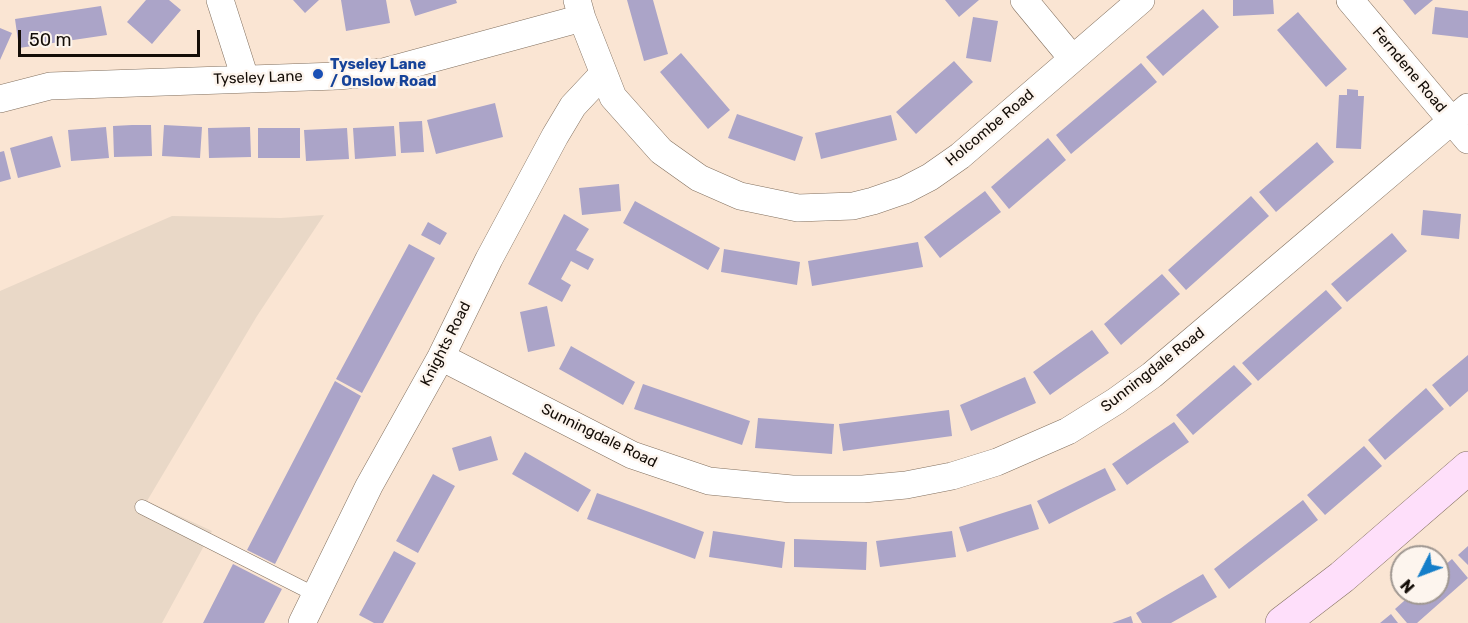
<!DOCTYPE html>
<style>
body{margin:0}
#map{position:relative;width:1468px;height:623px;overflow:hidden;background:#fae5d3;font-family:Rubik,sans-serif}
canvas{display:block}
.north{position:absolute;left:1390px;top:545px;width:60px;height:60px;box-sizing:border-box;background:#fdf5ee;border:2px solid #a09892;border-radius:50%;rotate:228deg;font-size:16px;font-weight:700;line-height:24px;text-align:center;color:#140d07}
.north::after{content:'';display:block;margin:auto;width:21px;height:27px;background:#157ec9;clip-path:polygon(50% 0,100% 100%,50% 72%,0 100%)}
.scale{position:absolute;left:18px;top:30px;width:182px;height:27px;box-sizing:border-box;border:3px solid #140d07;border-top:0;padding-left:8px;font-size:18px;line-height:21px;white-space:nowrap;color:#140d07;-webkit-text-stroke:4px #fdf5ee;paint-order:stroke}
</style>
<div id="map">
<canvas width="1468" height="623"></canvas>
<div class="north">N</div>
<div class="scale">50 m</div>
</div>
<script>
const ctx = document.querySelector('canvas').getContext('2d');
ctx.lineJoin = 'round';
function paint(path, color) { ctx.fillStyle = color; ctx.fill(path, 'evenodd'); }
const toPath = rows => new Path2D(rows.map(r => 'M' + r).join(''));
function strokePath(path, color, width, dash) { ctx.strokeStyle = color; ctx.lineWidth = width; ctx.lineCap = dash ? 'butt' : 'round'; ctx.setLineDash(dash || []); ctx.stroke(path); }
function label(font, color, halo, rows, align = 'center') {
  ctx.font = font + ' Rubik,sans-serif'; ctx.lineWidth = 5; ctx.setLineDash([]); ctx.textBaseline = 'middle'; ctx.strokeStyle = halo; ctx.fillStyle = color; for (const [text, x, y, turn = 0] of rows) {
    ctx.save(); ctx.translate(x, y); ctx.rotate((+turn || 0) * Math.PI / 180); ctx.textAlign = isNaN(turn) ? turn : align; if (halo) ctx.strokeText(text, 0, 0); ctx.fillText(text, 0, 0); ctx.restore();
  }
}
paint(toPath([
 [324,215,257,316,147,501,212,531,162,623,0,623,0,291,172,216,281,218]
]), '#e9d8c7');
paint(toPath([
 [146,0,169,0,181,10,152,44,127,22],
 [293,0,319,0,305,13],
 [341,0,386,0,390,23,346,31],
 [410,0,456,0,457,3,415,16],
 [627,0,653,0,668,54,644,61],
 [945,0,979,0,959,17],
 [1233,0,1273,0,1274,14,1233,16],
 [1403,0,1433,0,1415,15],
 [101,6,107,35,19,48,15,19],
 [1435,7,1468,11,1468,38,1432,34],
 [1203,9,1219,27,1163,76,1146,57],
 [1298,12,1347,69,1326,87,1277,30],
 [973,17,998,21,991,62,966,58],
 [0,28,12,33,0,60],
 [681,53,730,110,708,129,660,72],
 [954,61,973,82,916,134,896,112],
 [1141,63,1157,82,1071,154,1056,135],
 [1347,89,1358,90,1358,96,1364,96,1361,149,1336,148,1339,95,1347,95],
 [495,103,503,137,436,154,427,120],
 [737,114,803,137,795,161,728,138],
 [891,115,897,140,821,159,815,133],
 [422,121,424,152,401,153,399,122],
 [132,125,151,125,152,156,114,157,113,126],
 [164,125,202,127,200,158,162,156],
 [394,126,396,156,355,159,353,128],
 [106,127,109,158,71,161,68,130],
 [250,127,251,157,209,158,208,128],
 [258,128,300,128,300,158,258,158],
 [347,128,349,159,306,161,304,130],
 [52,136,61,167,18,178,10,148],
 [1048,138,1066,160,1009,209,991,187],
 [1317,142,1334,162,1276,212,1259,192],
 [4,151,11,179,0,182,0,152],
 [619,184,621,211,582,215,579,188],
 [985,191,1001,212,940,258,924,237],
 [1251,196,1269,216,1186,290,1168,270],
 [635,201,720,248,708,270,623,223],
 [1423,210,1461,214,1459,239,1421,235],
 [564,214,589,229,576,250,594,259,588,270,571,261,561,279,571,285,562,302,528,284],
 [428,222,447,233,440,245,421,235],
 [1392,233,1407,251,1347,302,1331,284],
 [918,242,923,267,812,286,808,261],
 [409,244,435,258,362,393,336,379],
 [724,249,800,262,797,285,721,272],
 [1162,274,1180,294,1121,345,1104,324],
 [1326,290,1342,308,1258,381,1242,363],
 [547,306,555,346,528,352,520,312],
 [1092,330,1109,353,1050,395,1033,372],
 [571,346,635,382,623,405,559,369],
 [1468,355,1468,391,1450,407,1432,385],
 [1234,365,1252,384,1193,435,1176,415],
 [1025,377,1036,403,971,431,960,405],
 [335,381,361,396,275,564,247,550],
 [643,384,750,421,742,445,634,409],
 [1426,388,1444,409,1385,460,1368,440],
 [949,410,952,436,843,451,839,424],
 [758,418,834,424,832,454,755,448],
 [1174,422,1189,442,1127,485,1112,464],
 [491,436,498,460,459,471,452,448],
 [1364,446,1382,466,1325,515,1307,495],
 [525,452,591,490,578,512,512,474],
 [1105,468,1116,490,1049,524,1037,501],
 [433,474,455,486,418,553,396,541],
 [597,493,704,532,695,559,587,519],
 [1303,500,1318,520,1229,589,1214,569],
 [1031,504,1039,529,967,552,959,527],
 [713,531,785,542,782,568,709,557],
 [952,531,956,557,880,567,876,541],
 [794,539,867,542,866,570,794,567],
 [1468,546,1468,565,1458,555],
 [394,551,416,563,383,623,374,623,359,615],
 [1452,559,1468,578,1417,623,1407,623,1395,609,1413,593,1438,593,1438,571],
 [233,564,282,589,264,623,203,623],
 [1203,574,1217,597,1171,623,1142,623,1136,613],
 [1391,614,1398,623,1380,623],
 [1131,616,1133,623,1112,623]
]), '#aba4c8');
const lane = toPath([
 [142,507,316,595]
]);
const street = toPath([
 [220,0,245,78],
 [577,0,582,18,613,97,661,151,699,178,740,196,798,208,853,206,873,201,905,190,930,177,960,156,1141,0],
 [1024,0,1072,58],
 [1350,0,1468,140],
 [0,99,50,86,337,76,383,72,582,18],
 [441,357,632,455,709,481,792,489,863,489,906,485,952,476,997,462,1068,431,1116,401,1152,375,1468,107],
 [302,623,369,486,441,357,489,259,555,136,573,106,603,74]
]);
const secondary = toPath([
 [1282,623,1342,577,1468,468]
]);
strokePath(lane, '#82705f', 15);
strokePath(street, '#82705f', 28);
strokePath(secondary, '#82705f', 34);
strokePath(lane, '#fff', 14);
strokePath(street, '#fff', 27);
strokePath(secondary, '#fedffa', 33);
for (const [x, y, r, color] of [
 [318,74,6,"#1a4fb4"]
]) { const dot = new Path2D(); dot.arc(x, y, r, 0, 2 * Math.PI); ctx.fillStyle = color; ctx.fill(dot); strokePath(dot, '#fdf5ee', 2); }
label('bold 15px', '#164399', '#fdf5ee', [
 ["Tyseley Lane",330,65],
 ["/ Onslow Road",330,82]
], 'left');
label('15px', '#140d07', '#fdf5ee', [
 ["Ferndene Road",1409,70,50],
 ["Tyseley Lane",258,78,-2],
 ["Holcombe Road",990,128,-40],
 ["Knights Road",446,344,-63],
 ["Sunningdale Road",1153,370,-38],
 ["Sunningdale Road",599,436,26]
]);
</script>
